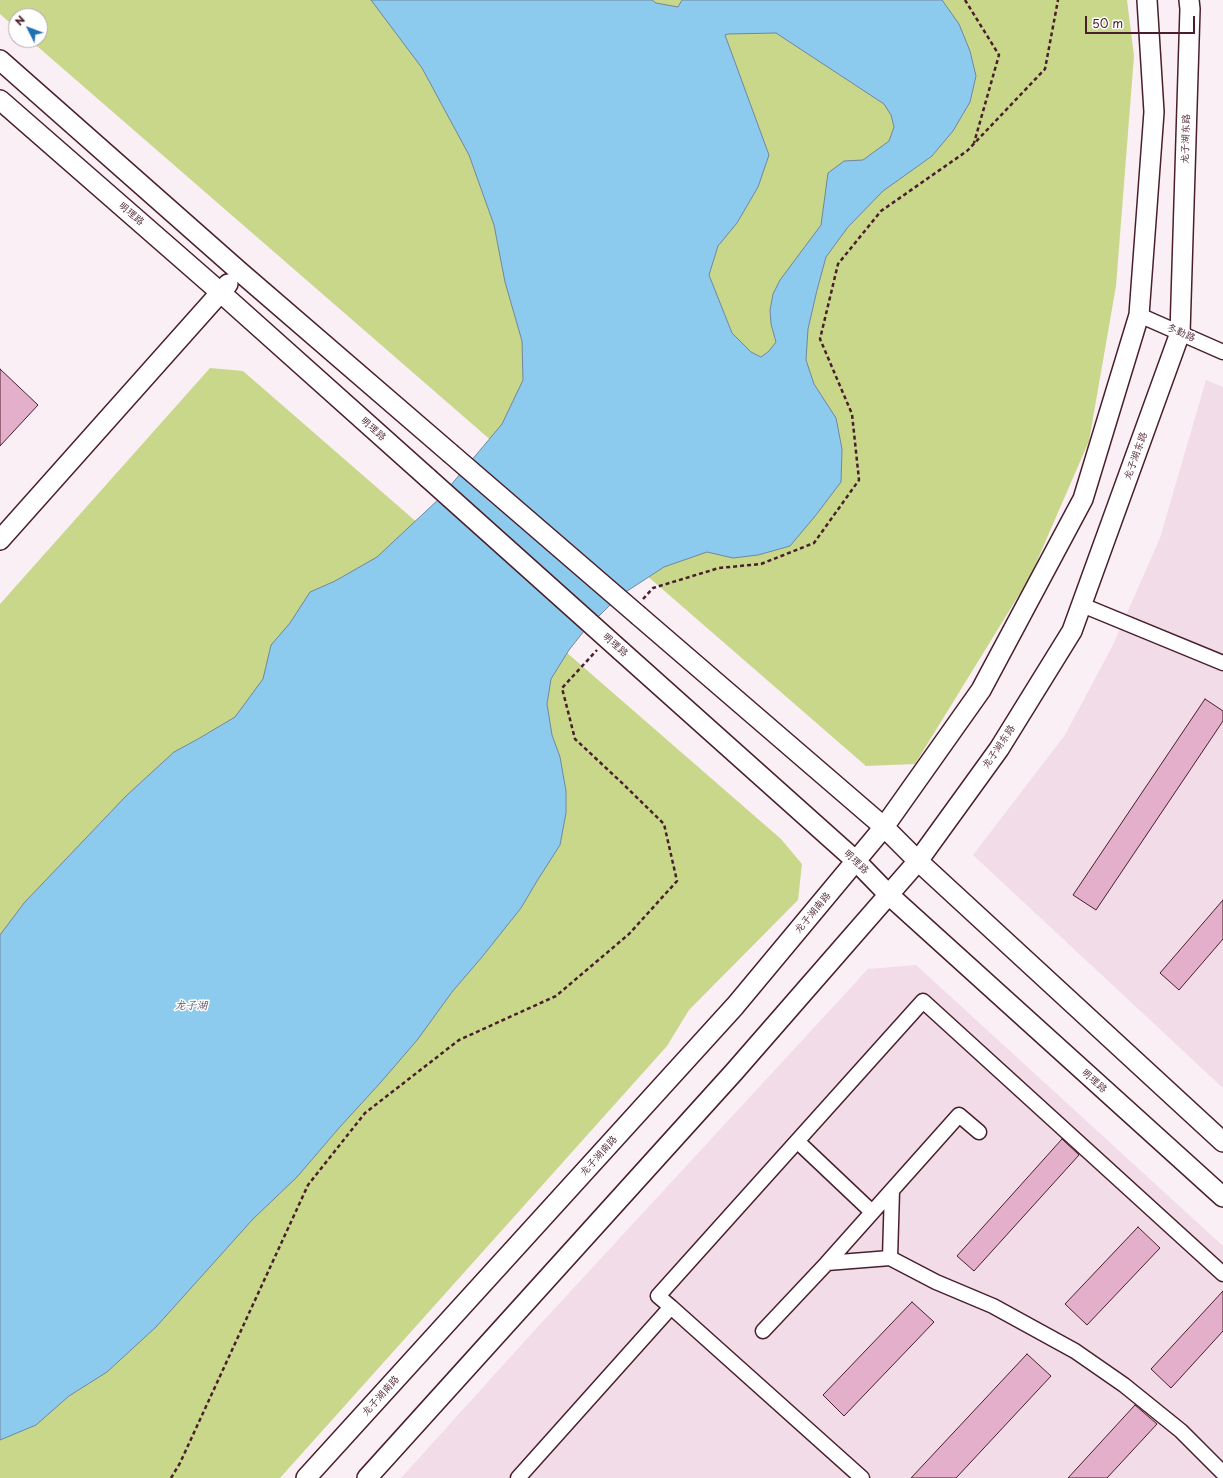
<!DOCTYPE html>
<meta charset="utf-8">
<style>
body{margin:0}
#map{position:relative;width:1223px;height:1478px;overflow:hidden;background:#f9eff4;font-family:"Playpen Sans",sans-serif}
canvas{display:block}
.north{position:absolute;left:8px;top:8px;width:40px;height:40px;box-sizing:border-box;background:#fff;border:1px solid #b7a5aa;border-radius:50%;rotate:312deg;font-size:11px;font-weight:700;line-height:16px;text-align:center;color:#4a1f2b}
.north::after{content:'';display:block;margin:auto;width:14px;height:18px;background:#1f6fb2;clip-path:polygon(50% 0,100% 100%,50% 72%,0 100%)}
.scale{position:absolute;left:1085px;top:16px;width:110px;height:18px;box-sizing:border-box;border:2px solid #4a1f2b;border-top:0;padding-left:5px;font-size:12px;line-height:14px;white-space:nowrap;color:#4a1f2b;-webkit-text-stroke:3px #fff;paint-order:stroke}
</style>
<div id="map">
<canvas width="1223" height="1478"></canvas>
<div class="north">N</div>
<div class="scale">50 m</div>
</div>
<script>
const ctx = document.querySelector('canvas').getContext('2d');
ctx.lineJoin = 'round';
function paint(path, color) { ctx.fillStyle = color; ctx.fill(path, 'evenodd'); }
const toPath = rows => new Path2D(rows.map(r => 'M' + r).join(''));
function strokePath(path, color, width, dash) { ctx.strokeStyle = color; ctx.lineWidth = width; ctx.lineCap = dash ? 'butt' : 'round'; ctx.setLineDash(dash || []); ctx.stroke(path); }
function label(font, color, halo, rows, align = 'center') {
  ctx.font = font + ' "Playpen Sans","LXGW WenKai TC",sans-serif'; ctx.lineWidth = 3; ctx.setLineDash([]); ctx.textBaseline = 'middle'; ctx.strokeStyle = halo; ctx.fillStyle = color; for (const [text, x, y, turn = 0] of rows) {
    ctx.save(); ctx.translate(x, y); ctx.rotate((+turn || 0) * Math.PI / 180); ctx.textAlign = isNaN(turn) ? turn : align; if (halo) ctx.strokeText(text, 0, 0); ctx.fillText(text, 0, 0); ctx.restore();
  }
}
paint(toPath([
 [1206,380,1223,387,1223,1088,973,855,1065,735,1113,645,1160,538],
 [916,965,1223,1246,1223,1478,401,1478,533,1332,868,969]
]), '#f2dce7');
paint(toPath([
 [0,0,1127,0,1134,56,1116,286,1089,441,1030,577,915,764,866,766,30,40,40,40,40,16,16,16,16,28,0,14],
 [210,368,243,371,781,839,802,864,798,900,689,1010,667,1046,280,1478,0,1478,0,604]
]), '#c9d78b');
const water = toPath([
 [371,0,652,0,656,3,678,7,682,0,942,0,959,24,970,51,976,76,970,102,953,131,932,156,883,191,848,227,826,257,817,290,808,329,806,360,814,384,836,418,842,449,841,482,816,515,790,546,758,555,733,558,707,552,664,567,618,597,584,631,569,650,551,679,547,704,552,735,560,757,566,791,566,813,560,845,537,881,521,908,482,957,452,992,418,1039,381,1082,339,1128,297,1177,253,1219,156,1327,107,1372,69,1396,36,1425,0,1440,0,935,24,903,126,796,174,752,198,739,235,717,263,679,271,645,290,623,310,592,335,581,377,557,440,498,502,424,523,380,522,341,505,282,494,225,469,155,422,68,371,0],
 [776,33,884,104,891,115,894,127,889,141,863,160,844,161,828,173,821,225,780,280,773,294,770,310,771,324,776,342,769,351,761,357,751,352,732,333,709,275,718,246,737,223,758,187,769,155,725,35,728,34,776,33]
]);
paint(water, '#8ccbed');
strokePath(water, '#72869f', 1);
const building = toPath([
 [0,369,38,405,0,446,0,369],
 [1205,699,1223,711,1223,721,1096,910,1073,895,1205,699],
 [1223,900,1223,939,1179,990,1160,973,1223,900],
 [1062,1139,1079,1155,974,1271,957,1256,1062,1139],
 [1138,1227,1160,1248,1087,1325,1065,1304,1138,1227],
 [1223,1291,1223,1331,1171,1388,1151,1369,1223,1291],
 [912,1302,934,1322,844,1416,823,1395,912,1302],
 [1027,1354,1051,1376,956,1478,911,1478,1027,1354],
 [1135,1405,1157,1424,1107,1478,1068,1478,1135,1405]
]);
paint(building, '#e3afca');
strokePath(building, '#4a1f2b', 1);
const street = toPath([
 [1139,315,1223,352],
 [1082,605,1223,663],
 [797,1141,872,1212],
 [890,1258,892,1190],
 [827,1263,959,1115,979,1132],
 [671,1307,862,1478],
 [763,1331,827,1263,890,1258,936,1282,993,1306,1075,1351,1124,1385,1181,1431,1223,1473],
 [518,1478,671,1307,658,1296,923,1001,1223,1274]
]);
const secondary = toPath([
 [0,60,239,271,450,453],
 [0,100,220,292,428,478],
 [0,540,228,284],
 [639,616,884,827,918,861,1223,1142],
 [620,650,856,861,889,895,1223,1197],
 [306,1478,735,1006,884,827,981,690,1083,499,1139,315,1154,112,1147,0],
 [367,1478,734,1072,918,861,999,749,1072,631,1180,333,1190,9,1189,0]
]);
strokePath(street, '#4a1f2b', 17);
strokePath(secondary, '#4a1f2b', 22);
strokePath(toPath([
 [965,0,999,55,974,143],
 [643,599,653,588,719,568,761,564,814,543,859,480,852,414,820,339,838,264,881,211,967,151,1045,69,1058,0],
 [171,1478,180,1463,308,1185,365,1113,459,1040,556,996,629,934,677,881,664,824,620,781,575,739,562,688,597,650]
]), '#4a1f2b', 2.5, [4, 3]);
strokePath(street, '#fff', 14);
strokePath(secondary, '#fff', 19);
const secondaryBridge = toPath([
 [450,453,639,616],
 [428,478,620,650]
]);
strokePath(secondaryBridge, '#4a1f2b', 22, []);
strokePath(secondaryBridge, '#fff', 19);
label('10px', '#4a1f2b', '#fff', [
 ["龙子湖东路",1186,139,-88],
 ["明理路",131,214,41],
 ["冬勤路",1181,333,24],
 ["明理路",373,429,42],
 ["龙子湖东路",1136,456,-70],
 ["明理路",615,645,42],
 ["龙子湖东路",999,747,-56],
 ["明理路",856,862,44],
 ["龙子湖南路",813,913,-50],
 ["明理路",1094,1081,42],
 ["龙子湖南路",599,1156,-48],
 ["龙子湖南路",381,1396,-48]
]);
label('italic 11px', '#5e5365', '#fff', [
 ["龙子湖",191,1006]
]);
</script>
